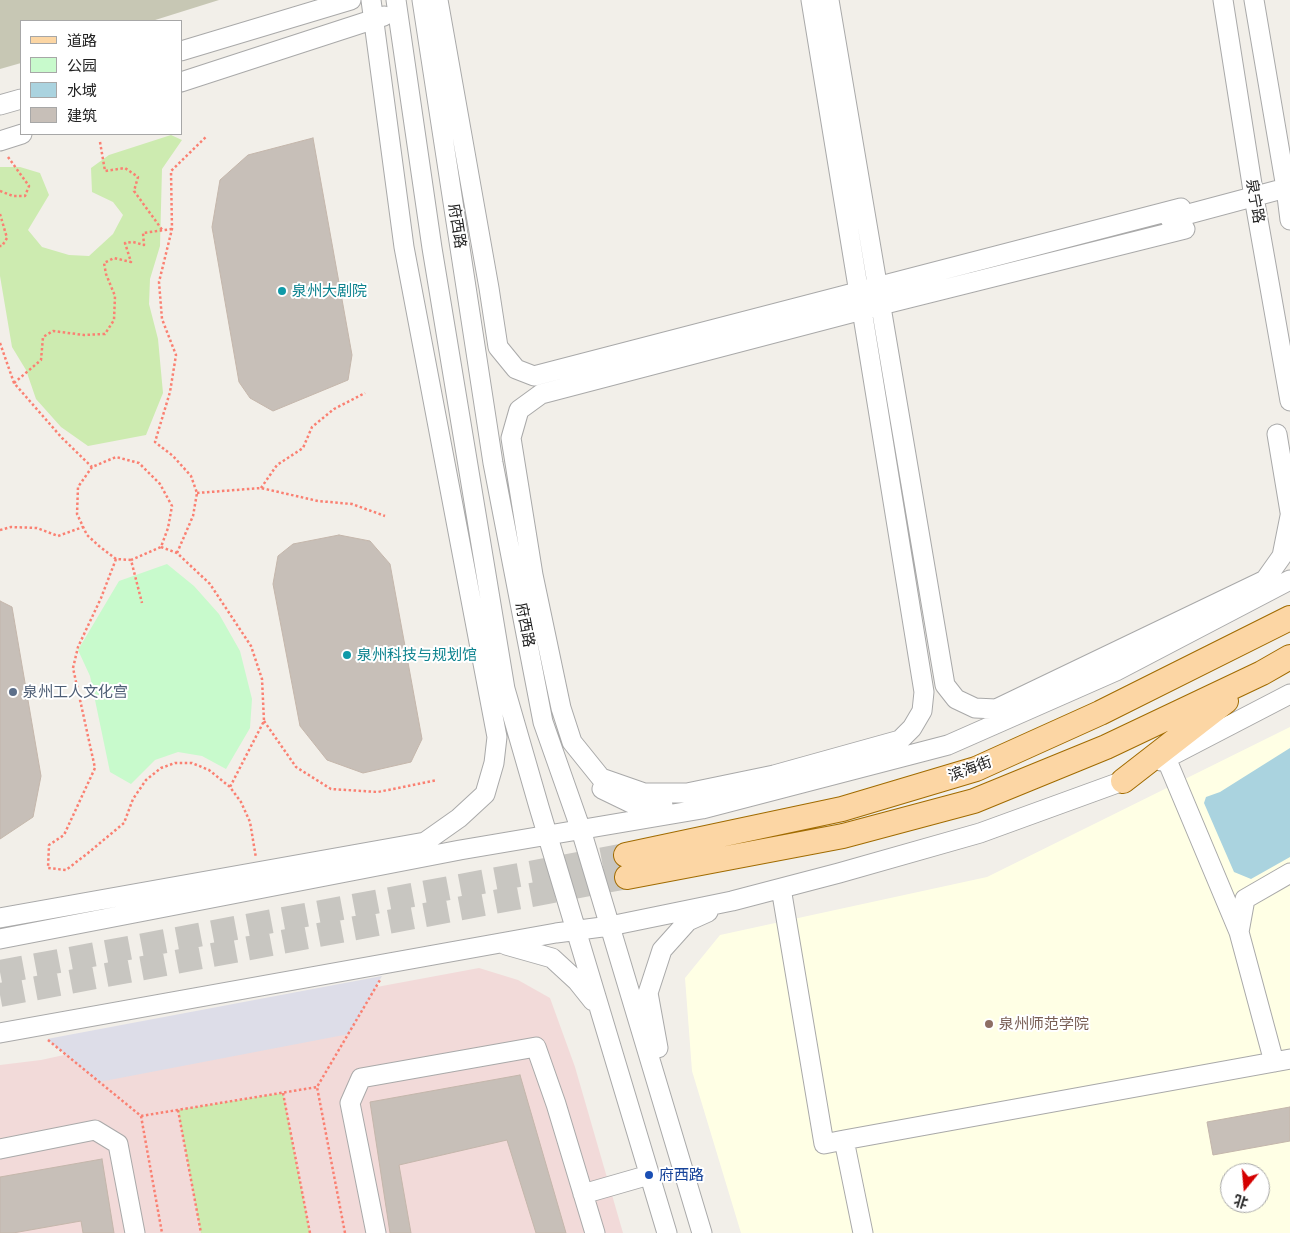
<!DOCTYPE html>
<meta charset="utf-8">
<style>
body{margin:0}
#map{position:relative;width:1290px;height:1233px;overflow:hidden;background:#f2efe9;font-family:"Asap Condensed","Noto Sans SC",sans-serif}
canvas{display:block}
.legend{position:absolute;left:20px;top:20px;width:162px;height:115px;box-sizing:border-box;background:#fff;border:1px solid #a7a7a7;margin:0;padding:6px 9px;list-style:none;font-size:15px;color:#222}
.legend li{display:flex;align-items:center;gap:10px;height:25px}
.legend b{width:25px;border:1px solid #a7a7a7}
.north{position:absolute;left:1220px;top:1163px;width:50px;height:50px;box-sizing:border-box;background:#fff;border:1px solid #a7a7a7;border-radius:50%;rotate:197deg;font-size:14px;font-weight:700;line-height:20px;text-align:center;color:#222}
.north::after{content:'';display:block;margin:auto;width:18px;height:22px;background:#d40000;clip-path:polygon(50% 0,100% 100%,50% 72%,0 100%)}
</style>
<div id="map">
<canvas width="1290" height="1233"></canvas>
<ul class="legend">
<li><b style="height:6px;background:#fcd6a4"></b>道路</li>
<li><b style="height:14px;background:#c8facc"></b>公园</li>
<li><b style="height:14px;background:#aad3df"></b>水域</li>
<li><b style="height:14px;background:#c7bfb8"></b>建筑</li>
</ul>
<div class="north">北</div>
</div>
<script>
const ctx = document.querySelector('canvas').getContext('2d');
ctx.lineJoin = 'round';
function paint(path, color) { ctx.fillStyle = color; ctx.fill(path, 'evenodd'); }
const toPath = rows => new Path2D(rows.map(r => 'M' + r).join(''));
function strokePath(path, color, width, dash) { ctx.strokeStyle = color; ctx.lineWidth = width; ctx.lineCap = dash ? 'butt' : 'round'; ctx.setLineDash(dash || []); ctx.stroke(path); }
function label(font, color, halo, rows, align = 'center') {
  ctx.font = font + ' "Asap Condensed","Noto Sans SC",sans-serif'; ctx.lineWidth = 4; ctx.setLineDash([]); ctx.textBaseline = 'middle'; ctx.strokeStyle = halo; ctx.fillStyle = color; for (const [text, x, y, turn = 0] of rows) {
    ctx.save(); ctx.translate(x, y); ctx.rotate((+turn || 0) * Math.PI / 180); ctx.textAlign = isNaN(turn) ? turn : align; if (halo) ctx.strokeText(text, 0, 0); ctx.fillText(text, 0, 0); ctx.restore();
  }
}
paint(toPath([
 [479,968,518,980,550,998,575,1067,623,1233,0,1233,0,1065,41,1060,382,986]
]), '#f2dad9');
paint(toPath([
 [1290,727,1290,1233,741,1233,692,1071,685,978,720,935,987,877],
 [1230,1173,1260,1173,1260,1203,1230,1203]
]), '#ffffe5');
paint(toPath([
 [0,0,219,0,152,21,21,21,21,63,0,69]
]), '#c7c7b4');
paint(toPath([
 [171,135,182,140,162,169,160,246,150,279,149,304,158,339,163,393,146,435,88,446,61,427,36,399,26,370,12,347,0,276,0,167,20,167,40,173,49,195,28,230,42,247,69,255,89,256,113,234,123,215,113,202,92,192,91,168,109,155],
 [283,1093,310,1233,201,1233,178,1110]
]), '#cdebb0');
paint(toPath([
 [167,564,194,586,219,614,240,651,252,699,250,728,226,769,202,756,178,752,155,760,131,784,110,772,90,676,78,650,119,581]
]), '#c8facc');
paint(toPath([
 [382,976,349,1034,99,1082,47,1039]
]), '#dddde8');
paint(toPath([
 [1290,748,1290,857,1251,879,1234,872,1204,803,1206,797,1220,792]
]), '#aad3df');
const building = toPath([
 [313,138,352,355,348,380,273,411,250,398,239,382,212,227,220,180,248,155,313,138],
 [339,535,370,541,390,564,422,739,411,762,363,773,327,760,300,726,273,584,278,556,293,544,339,535],
 [0,601,12,607,41,776,33,817,0,839,0,601],
 [520,1075,566,1233,536,1233,507,1140,399,1165,411,1233,390,1233,370,1102,520,1075],
 [1290,1107,1290,1141,1213,1155,1207,1122,1290,1107],
 [102,1159,114,1233,83,1233,81,1221,13,1233,0,1233,0,1177,102,1159]
]);
paint(building, '#c7bfb8');
strokePath(building, '#c4b6ab', 1);
strokePath(toPath([
 [0,972,626,855],
 [0,995,627,877]
]), '#c8c6c1', 24, [24, 12]);
const minor = toPath([
 [396,0,432,248,505,689,539,807,667,1233],
 [422,0,493,463,543,722,581,830,702,1233],
 [438,0,489,288,498,347,516,369,534,376,1181,208],
 [811,0,859,293,860,301,862,310,924,692,922,711,912,728,900,740,774,775,687,793,644,793,601,778,572,742,561,708,533,575,511,438,519,410,541,394,862,310,871,308,881,305,1185,229],
 [829,0,945,685,956,699,975,708,996,709,1265,580,1282,556,1290,516],
 [1223,0,1254,197,1290,401],
 [1254,0,1286,188,1290,220],
 [181,51,351,0],
 [181,82,384,16],
 [0,105,21,99],
 [0,141,22,134],
 [1170,219,1290,187],
 [1277,434,1290,512],
 [1166,758,1239,932],
 [1161,761,1290,694],
 [602,789,633,804,663,806],
 [781,888,824,1144,844,1140],
 [0,918,425,842,459,818,485,794,494,763,497,737,404,247,371,0],
 [0,939,460,850,702,809,948,745,1116,671,1290,580],
 [506,945,552,958,577,981,593,1001],
 [0,1033,556,933,610,926,732,901,839,873,980,833,1123,781,1134,775],
 [658,1048,648,993,662,950,688,921,708,912],
 [1274,1062,1239,932,1245,899,1290,873],
 [0,1149,95,1130,118,1144,135,1233],
 [583,1194,649,1175],
 [376,1233,350,1103,361,1078,536,1047,556,1104,595,1233],
 [863,1233,844,1140,1290,1059]
]);
const major = toPath([
 [1123,781,1226,701],
 [626,855,842,809,976,769,1100,713,1290,618],
 [627,877,843,836,974,801,1106,747,1262,673,1290,657]
]);
strokePath(minor, '#a9a9a9', 21);
strokePath(major, '#a06b00', 26);
strokePath(toPath([
 [100,142,105,171,125,168,138,177,134,191,163,231],
 [0,191,13,196,25,196,29,186,8,157],
 [0,214,7,238,2,246,0,246],
 [0,343,14,383,62,438,92,467],
 [14,383,41,360,43,337,53,331,84,335,105,334,114,320,115,296,106,274,104,263,114,258,131,262,125,243,133,242,144,245,143,233,172,229],
 [261,488,277,465,303,448,312,427,334,409,365,393],
 [197,493,261,488,318,501,352,504,385,516],
 [0,530,11,527,37,528,58,536,83,527],
 [161,547,177,553,210,584,251,646,262,679,264,721,230,787],
 [177,553,193,516,197,493,191,476,173,456,155,442,170,392,176,355,162,319,159,282,172,229,171,171,207,136],
 [116,559,101,598,78,647,73,668,95,768,64,835,49,845,48,868,66,870,88,853,124,823,133,799,146,780,161,768,175,763,192,763,209,770,230,787,241,802,250,822,256,858],
 [131,560,116,559,99,546,87,535,77,514,78,487,92,467,116,457,139,463,160,484,172,506,168,528,161,547,131,560,142,603],
 [264,721,296,767,331,789,378,792,437,780],
 [48,1040,141,1116,162,1233],
 [283,1093,310,1233],
 [178,1110,201,1233],
 [141,1116,317,1087],
 [345,1233,317,1087,380,980]
]), '#fa8072', 2.5, [2.5, 2.5]);
strokePath(minor, '#fff', 19);
strokePath(major, '#fcd6a4', 24);
for (const [x, y, r, color] of [
 [282,291,5,"#0f9aa8"],
 [347,655,5,"#0f9aa8"],
 [13,692,5,"#5c6f8a"],
 [989,1024,5,"#8d6e63"],
 [649,1175,5,"#1a4fb4"]
]) { const dot = new Path2D(); dot.arc(x, y, r, 0, 2 * Math.PI); ctx.fillStyle = color; ctx.fill(dot); strokePath(dot, '#fff', 2); }
label('15px', '#222', '#fff', [
 ["泉宁路",1255,201,80],
 ["府西路",457,226,81],
 ["府西路",525,625,79],
 ["滨海街",970,769,-20]
]);
label('15px', '#0d838f', '#fff', [
 ["泉州大剧院",292,291],
 ["泉州科技与规划馆",357,655]
], 'left');
label('15px', '#4e5e75', '#fff', [
 ["泉州工人文化宫",23,692]
], 'left');
label('15px', '#785e54', '#fff', [
 ["泉州师范学院",999,1024]
], 'left');
label('15px', '#164399', '#fff', [
 ["府西路",659,1175]
], 'left');
</script>
